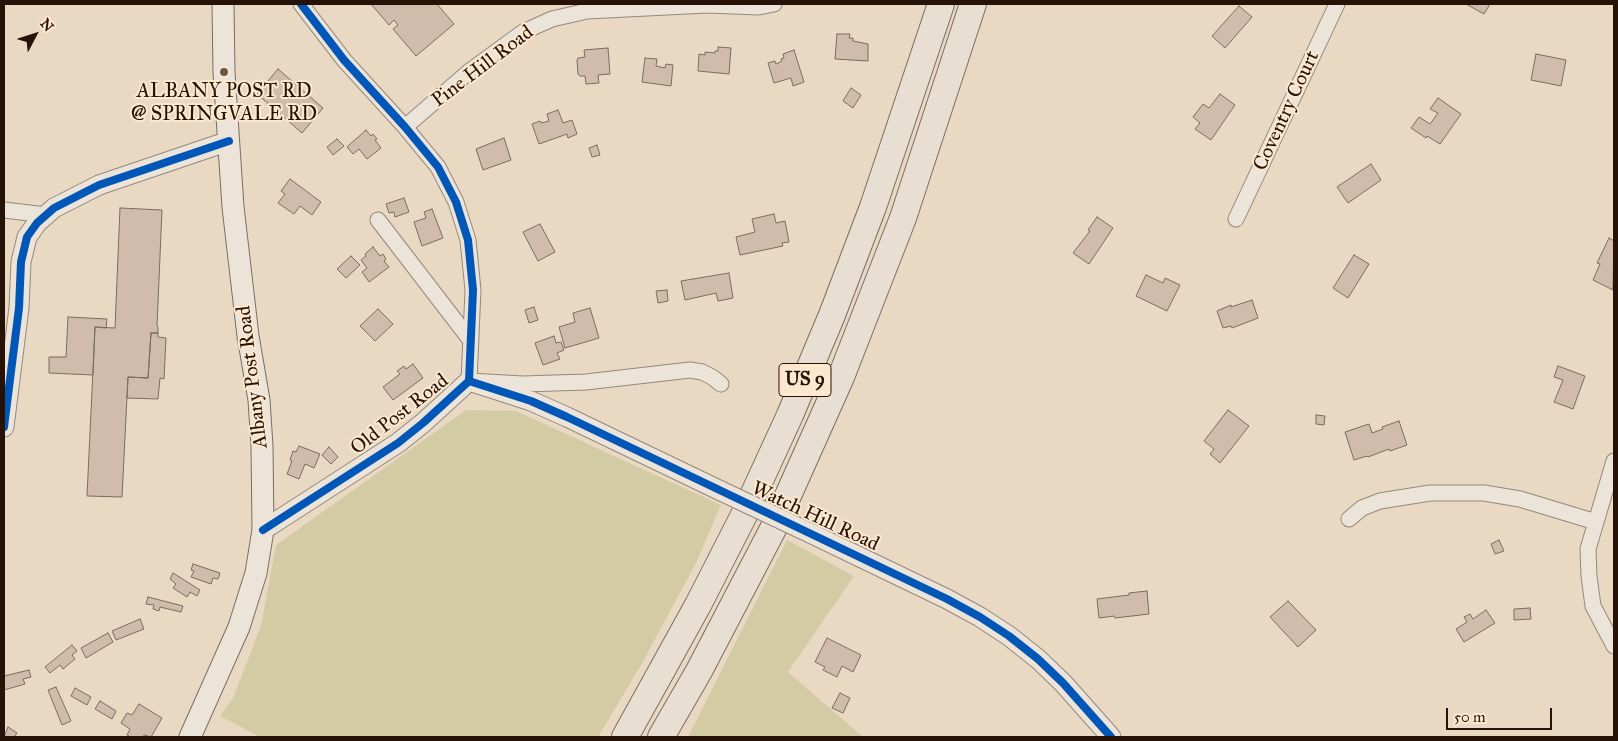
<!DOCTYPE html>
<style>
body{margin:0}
#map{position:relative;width:1618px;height:741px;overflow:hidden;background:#e9d9c3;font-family:"IM FELL Great Primer",serif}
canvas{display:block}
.frame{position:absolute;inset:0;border:5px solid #271207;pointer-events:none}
.north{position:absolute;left:10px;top:10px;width:50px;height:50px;-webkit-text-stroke:4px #fbe8ce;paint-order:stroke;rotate:50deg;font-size:14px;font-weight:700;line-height:20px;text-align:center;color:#271207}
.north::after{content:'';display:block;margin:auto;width:18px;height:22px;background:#271207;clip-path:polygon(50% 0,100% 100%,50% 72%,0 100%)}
.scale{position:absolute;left:1446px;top:708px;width:106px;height:22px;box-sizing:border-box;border:2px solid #271207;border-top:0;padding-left:6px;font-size:15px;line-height:18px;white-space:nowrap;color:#271207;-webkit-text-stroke:4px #fbe8ce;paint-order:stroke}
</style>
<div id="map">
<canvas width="1618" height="741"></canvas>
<div class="frame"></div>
<div class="north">N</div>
<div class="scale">50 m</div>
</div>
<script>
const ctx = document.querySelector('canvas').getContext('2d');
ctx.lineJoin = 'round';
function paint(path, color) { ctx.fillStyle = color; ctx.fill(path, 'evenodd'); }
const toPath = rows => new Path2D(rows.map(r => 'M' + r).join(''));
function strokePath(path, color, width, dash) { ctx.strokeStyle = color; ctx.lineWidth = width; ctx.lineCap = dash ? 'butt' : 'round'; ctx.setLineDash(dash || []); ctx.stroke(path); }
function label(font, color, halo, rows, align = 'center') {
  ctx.font = font + ' "IM FELL Great Primer",serif'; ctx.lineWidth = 4; ctx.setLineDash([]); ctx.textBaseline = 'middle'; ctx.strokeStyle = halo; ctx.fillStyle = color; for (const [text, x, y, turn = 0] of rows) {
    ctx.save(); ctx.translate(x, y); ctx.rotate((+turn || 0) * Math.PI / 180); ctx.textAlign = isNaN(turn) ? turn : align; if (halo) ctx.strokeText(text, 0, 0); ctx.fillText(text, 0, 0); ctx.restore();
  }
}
paint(toPath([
 [466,410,516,411,721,505,696,563,641,665,598,737,260,737,220,716,233,698,261,626,276,545],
 [787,540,854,576,788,672,863,737,688,737]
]), '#d3cba4');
const building = toPath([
 [371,4,437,4,454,24,416,56,393,29,398,25,394,20,389,25,371,4],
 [1466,4,1490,4,1484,14,1466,4],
 [1239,6,1252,17,1225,48,1212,36,1239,6],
 [837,34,850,34,849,38,853,38,853,41,868,44,868,61,835,59,837,34],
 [718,47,731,48,729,74,698,71,699,54,705,55,705,52,715,53,715,51,718,51,718,47],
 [608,48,610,74,598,75,599,83,586,84,585,76,580,76,578,74,577,60,578,58,585,57,584,50,608,48],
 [794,50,804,82,793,86,791,78,774,83,768,63,775,61,776,64,782,61,781,59,784,58,783,54,794,50],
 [1536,54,1566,60,1561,86,1531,80,1536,54],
 [645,58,657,59,656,66,665,68,666,64,673,65,671,86,642,82,645,58],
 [278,69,323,108,302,133,257,94,278,69],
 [851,88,861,95,853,108,843,101,851,88],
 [1220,94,1235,105,1211,140,1195,129,1200,123,1193,117,1203,104,1209,108,1220,94],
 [1438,98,1461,114,1440,144,1427,136,1426,138,1411,128,1419,117,1430,124,1438,113,1430,109,1438,98],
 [558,110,563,123,572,120,577,134,568,138,567,134,539,144,532,124,540,121,541,123,549,121,547,114,558,110],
 [366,130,371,136,373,134,377,139,375,140,381,148,367,159,359,149,353,154,347,147,366,130],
 [504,138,511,160,483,170,476,149,504,138],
 [337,139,344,146,333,155,327,147,337,139],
 [597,145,600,155,592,157,589,148,597,145],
 [1371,164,1381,180,1348,203,1337,187,1371,164],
 [290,179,321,202,312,215,300,206,294,214,278,203,285,194,281,191,290,179],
 [404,198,409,212,395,217,394,212,389,213,386,204,404,198],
 [120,208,162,210,157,326,158,327,158,333,151,333,148,378,128,377,122,497,87,496,95,327,115,328,120,208],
 [432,209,443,238,422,246,414,222,426,218,424,212,432,209],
 [774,214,776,223,785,221,789,242,782,243,783,246,740,255,736,237,755,232,752,219,774,214],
 [1097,217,1113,228,1089,264,1073,253,1090,231,1088,230,1097,217],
 [540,224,555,252,538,261,523,232,540,224],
 [1609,238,1614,241,1613,290,1593,280,1600,264,1597,263,1609,238],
 [373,247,380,256,383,254,386,259,384,261,389,267,369,282,362,272,367,268,361,260,366,256,365,254,373,247],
 [1354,255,1369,264,1348,298,1333,288,1354,255],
 [351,256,360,265,346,278,337,269,351,256],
 [729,273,733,298,718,301,716,293,685,300,681,281,729,273],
 [1146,275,1163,283,1165,278,1180,285,1167,311,1136,296,1146,275],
 [667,290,668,301,658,303,656,291,667,290],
 [1252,300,1258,318,1232,328,1231,326,1223,328,1217,311,1231,305,1231,307,1252,300],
 [534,307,538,320,529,323,525,310,534,307],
 [590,308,599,338,565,348,559,327,575,322,573,313,590,308],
 [378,309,393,324,375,341,360,326,378,309],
 [68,317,107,319,106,328,95,327,93,375,49,373,49,357,66,357,68,317],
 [151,333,158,333,158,337,166,338,164,379,160,378,158,399,127,398,128,377,148,378,151,333],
 [554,336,556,343,561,342,564,350,557,353,560,359,543,365,535,343,554,336],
 [413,364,423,378,393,400,383,387,400,374,397,371,404,366,406,369,413,364],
 [1558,366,1585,376,1573,409,1554,402,1563,380,1554,377,1558,366],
 [1228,410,1249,426,1220,463,1210,454,1214,449,1204,441,1228,410],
 [1316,415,1325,416,1324,425,1316,424,1316,415],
 [1399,421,1407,445,1390,451,1389,449,1368,457,1367,456,1354,460,1345,432,1369,424,1372,433,1383,429,1382,427,1399,421],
 [299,446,320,454,314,468,305,464,299,479,287,474,292,461,290,460,293,451,296,452,299,446],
 [329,447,338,457,331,464,322,455,329,447],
 [1499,540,1504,551,1495,554,1491,544,1499,540],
 [193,564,220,573,218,579,213,578,211,584,191,577,194,571,191,570,193,564],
 [173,573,200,590,197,596,190,592,187,597,173,588,176,584,170,579,173,573],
 [1147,591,1149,614,1115,618,1114,616,1099,618,1097,599,1129,595,1129,593,1147,591],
 [148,597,183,606,181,612,160,607,159,611,153,609,154,605,146,604,148,597],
 [1288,601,1316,630,1298,647,1270,617,1288,601],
 [1530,608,1531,619,1514,620,1514,609,1530,608],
 [1486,610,1495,623,1464,642,1456,629,1467,622,1464,617,1470,614,1473,619,1486,610],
 [140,619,144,629,116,640,112,631,140,619],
 [108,633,113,642,86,658,81,648,108,633],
 [827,638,861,655,853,672,842,666,837,677,823,670,825,667,815,662,827,638],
 [72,645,77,651,72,655,75,659,63,669,60,665,50,673,45,667,72,645],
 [29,670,31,677,23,679,25,684,4,690,4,676,29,670],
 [56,687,71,721,62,725,48,690,56,687],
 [75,688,91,697,87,705,71,696,75,688],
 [840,693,850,698,843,713,832,708,840,693],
 [100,701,116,711,112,719,95,709,100,701],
 [139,704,162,718,151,737,144,735,143,737,131,737,127,735,130,729,121,723,127,713,132,715,139,704],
 [8,727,17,733,14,737,4,737,8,727]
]);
paint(building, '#d0bcaa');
strokePath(building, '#796d61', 1);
const minor = toPath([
 [301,4,344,60,405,127,438,167,456,202,468,240,473,290,469,381,523,384,586,382,690,370,702,372,712,377,721,384],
 [405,127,471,70,523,32,552,19,587,11,707,5,759,7,774,4],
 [4,210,46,215],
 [1236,219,1337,4],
 [378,220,471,341],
 [1614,461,1588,549,1589,576,1593,606,1614,646],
 [1349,519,1362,508,1380,501,1430,493,1484,493,1520,499,1596,522]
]);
const tertiary = toPath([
 [4,427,19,308,21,262,27,237,37,223,54,208,99,185,229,141],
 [263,530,398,443,423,423,469,381,531,401,567,417,721,491],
 [810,533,947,599,980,617,1009,636,1038,659,1063,683,1111,737]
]);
const secondary = toPath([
 [190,737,239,627,256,573,263,530,262,446,259,400,248,336,233,207,224,72,223,4]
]);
const motorway = toPath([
 [625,737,698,605,745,513,790,415,832,315,873,207,941,4],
 [661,737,699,671,774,527,841,377,903,218,973,4]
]);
strokePath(minor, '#94887b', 17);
strokePath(tertiary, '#94887b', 21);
strokePath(secondary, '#796d61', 23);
strokePath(motorway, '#796d61', 28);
strokePath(minor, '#ece4d9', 15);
strokePath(tertiary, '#ece4d9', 19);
strokePath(secondary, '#ece4d9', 21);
strokePath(motorway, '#e8dfd2', 26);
const tertiaryBridge = toPath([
 [721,491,810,533]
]);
strokePath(tertiaryBridge, '#94887b', 21, []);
strokePath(tertiaryBridge, '#ece4d9', 19);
strokePath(toPath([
 [469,381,531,401,567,417,947,599,980,617,1009,636,1038,659,1063,683,1111,737],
 [4,427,19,308,21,262,27,237,37,223,54,208,99,185,229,141],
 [263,530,398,443,423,423,469,381,473,290,468,240,456,202,438,167,405,127,344,60,301,4]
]), '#0057b8', 8);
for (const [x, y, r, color] of [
 [224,72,5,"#6b5849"]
]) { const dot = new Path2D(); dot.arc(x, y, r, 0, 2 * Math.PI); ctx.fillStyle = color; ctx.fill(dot); strokePath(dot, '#fbe8ce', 2); }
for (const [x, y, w] of [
 [805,380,52]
]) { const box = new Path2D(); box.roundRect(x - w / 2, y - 16.5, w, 33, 4); ctx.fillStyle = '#fbe8ce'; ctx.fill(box); strokePath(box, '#271207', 1); }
label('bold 19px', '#271207', null, [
 ["US 9",805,380]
]);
label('20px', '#271207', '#fbe8ce', [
 ["Pine Hill Road",483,67,-37],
 ["Coventry Court",1287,111,-65],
 ["Albany Post Road",253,377,-97],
 ["Old Post Road",400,415,-38],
 ["Watch Hill Road",815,517,25]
]);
label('20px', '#271207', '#fbe8ce', [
 ["ALBANY POST RD",224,92],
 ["@ SPRINGVALE RD",224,115]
]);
</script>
